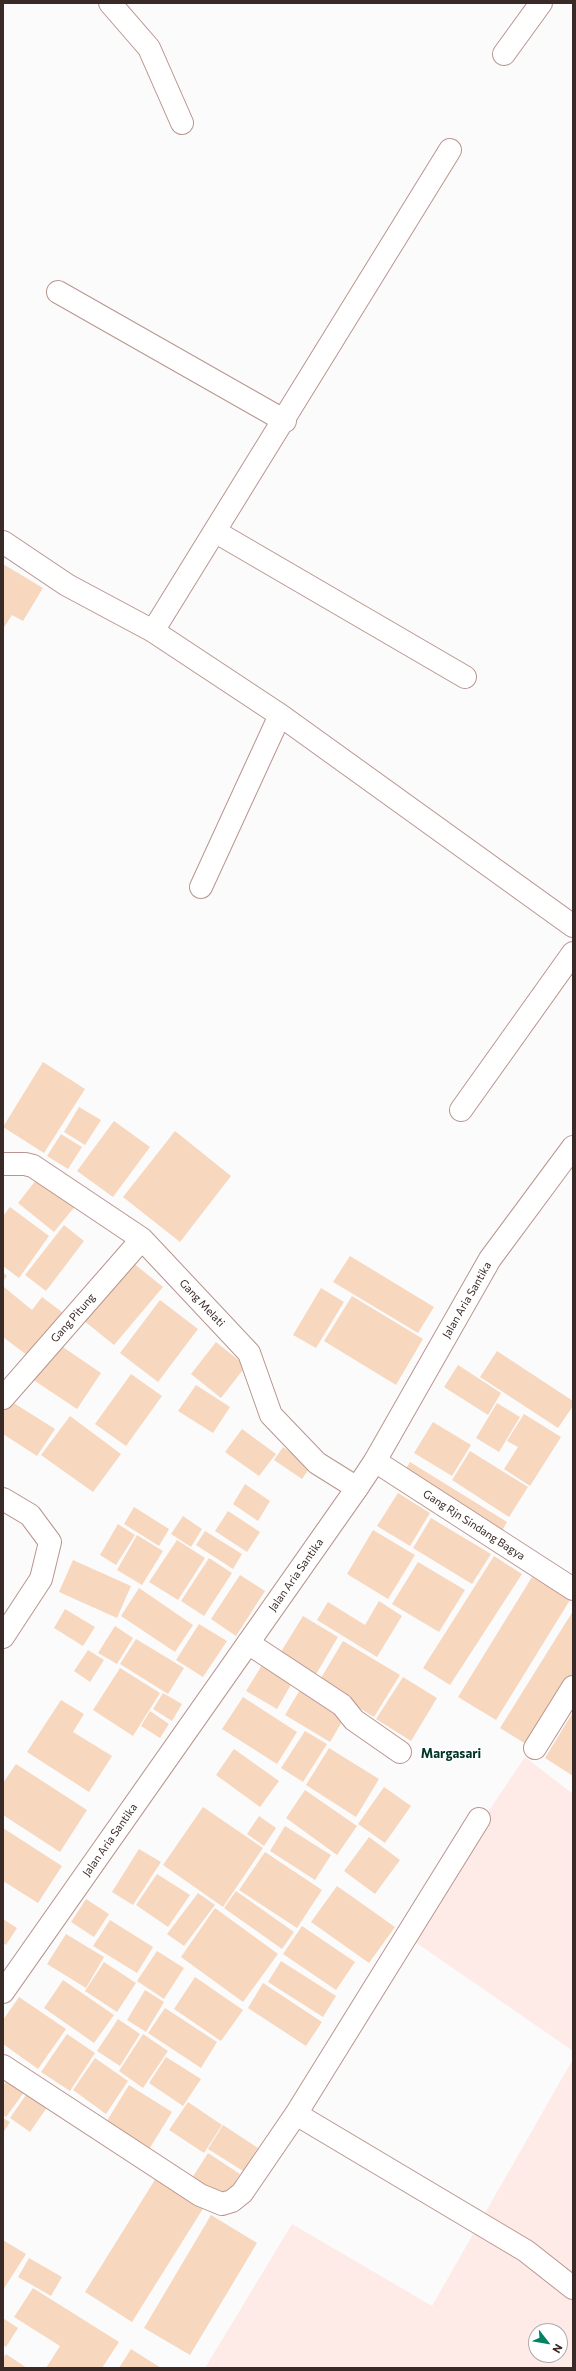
<!DOCTYPE html>
<style>
body{margin:0}
#map{position:relative;width:576px;height:2371px;overflow:hidden;background:#fbfbfb;font-family:Commissioner,sans-serif}
canvas{display:block}
.frame{position:absolute;inset:0;border:4px solid #392a27;pointer-events:none}
.north{position:absolute;left:528px;top:2323px;width:40px;height:40px;box-sizing:border-box;background:#fff;border:1px solid #b0aaa9;border-radius:50%;rotate:121deg;font-size:11px;font-weight:700;line-height:16px;text-align:center;color:#392a27}
.north::after{content:'';display:block;margin:auto;width:14px;height:18px;background:#008365;clip-path:polygon(50% 0,100% 100%,50% 72%,0 100%)}
</style>
<div id="map">
<canvas width="576" height="2371"></canvas>
<div class="frame"></div>
<div class="north">N</div>
</div>
<script>
const ctx = document.querySelector('canvas').getContext('2d');
ctx.lineJoin = 'round';
function paint(path, color) { ctx.fillStyle = color; ctx.fill(path, 'evenodd'); }
const toPath = rows => new Path2D(rows.map(r => 'M' + r).join(''));
function strokePath(path, color, width, dash) { ctx.strokeStyle = color; ctx.lineWidth = width; ctx.lineCap = dash ? 'butt' : 'round'; ctx.setLineDash(dash || []); ctx.stroke(path); }
function label(font, color, halo, rows, align = 'center') {
  ctx.font = font + ' Commissioner,sans-serif'; ctx.lineWidth = 3; ctx.setLineDash([]); ctx.textBaseline = 'middle'; ctx.strokeStyle = halo; ctx.fillStyle = color; for (const [text, x, y, turn = 0] of rows) {
    ctx.save(); ctx.translate(x, y); ctx.rotate((+turn || 0) * Math.PI / 180); ctx.textAlign = isNaN(turn) ? turn : align; if (halo) ctx.strokeText(text, 0, 0); ctx.fillText(text, 0, 0); ctx.restore();
  }
}
paint(toPath([
 [525,1757,573,1794,573,2051,405,1935],
 [573,2059,573,2368,205,2368,292,2224,432,2306],
 [536,2331,560,2331,560,2355,536,2355]
]), '#feebe7');
paint(toPath([
 [3,564,43,588,23,621,12,615,3,629],
 [43,1062,85,1089,44,1153,3,1127],
 [79,1107,101,1120,85,1145,64,1132],
 [114,1121,150,1147,113,1197,77,1171],
 [175,1131,231,1176,180,1242,123,1197],
 [61,1134,82,1147,68,1169,47,1156],
 [40,1175,77,1204,54,1232,18,1203],
 [10,1207,49,1236,19,1278,3,1266,3,1216],
 [64,1225,84,1241,46,1291,25,1275],
 [350,1256,434,1307,418,1333,333,1282],
 [127,1258,163,1287,114,1345,78,1316],
 [3,1272,7,1276,3,1281],
 [4,1287,32,1310,42,1297,66,1315,32,1359,3,1337],
 [321,1288,344,1302,316,1348,293,1335],
 [352,1296,423,1339,396,1385,324,1341],
 [160,1300,198,1329,158,1382,120,1353],
 [216,1342,246,1366,221,1398,191,1374],
 [57,1343,101,1373,77,1409,32,1379],
 [497,1351,573,1401,573,1406,558,1428,480,1377],
 [458,1365,501,1393,488,1415,444,1387],
 [131,1374,162,1396,126,1446,95,1424],
 [196,1385,230,1407,213,1433,178,1411],
 [9,1400,55,1429,37,1456,3,1434,3,1410],
 [497,1403,520,1417,499,1452,476,1438],
 [524,1414,561,1437,530,1486,504,1469,518,1447,507,1441],
 [70,1416,121,1454,93,1492,41,1455],
 [433,1422,471,1445,452,1476,414,1453],
 [242,1429,276,1454,259,1476,225,1452],
 [283,1447,311,1466,302,1479,274,1460],
 [470,1451,528,1487,509,1517,452,1480],
 [410,1462,507,1522,499,1536,401,1476],
 [245,1484,270,1501,258,1521,233,1504],
 [398,1493,430,1513,410,1546,377,1526],
 [134,1507,169,1529,159,1546,124,1524],
 [228,1511,260,1532,247,1552,215,1531],
 [183,1516,202,1529,191,1547,171,1534],
 [431,1518,491,1554,472,1584,413,1548],
 [118,1524,135,1535,116,1565,100,1555],
 [373,1530,415,1555,388,1599,347,1574],
 [205,1531,242,1554,233,1569,196,1545],
 [137,1535,163,1551,142,1585,117,1570],
 [177,1540,205,1558,178,1600,149,1582],
 [494,1556,522,1574,450,1685,423,1668],
 [209,1558,232,1573,204,1616,181,1601],
 [73,1560,131,1586,117,1618,59,1592],
 [418,1562,465,1590,439,1632,392,1604],
 [240,1575,265,1591,236,1636,211,1619],
 [532,1577,570,1600,496,1720,458,1697],
 [139,1588,193,1625,175,1652,121,1616],
 [379,1601,402,1616,377,1657,317,1620,328,1602,365,1625],
 [65,1609,95,1627,83,1646,54,1628],
 [573,1611,573,1686,534,1749,500,1728],
 [303,1616,338,1637,315,1676,279,1655],
 [199,1624,227,1641,203,1677,176,1660],
 [115,1626,133,1638,117,1664,98,1653],
 [136,1639,184,1668,168,1694,120,1664],
 [343,1641,400,1675,374,1717,318,1683],
 [88,1650,104,1660,90,1682,74,1671],
 [262,1665,292,1683,277,1709,246,1691],
 [120,1668,160,1693,133,1736,93,1710],
 [403,1677,437,1698,411,1741,376,1719],
 [301,1688,346,1715,330,1742,285,1715],
 [163,1693,182,1704,172,1721,153,1709],
 [243,1697,297,1732,277,1764,222,1729],
 [61,1700,84,1714,73,1732,112,1756,89,1792,27,1752],
 [150,1711,169,1724,160,1738,141,1726],
 [573,1712,573,1776,545,1758],
 [305,1731,327,1744,303,1782,281,1768],
 [329,1748,379,1779,356,1817,306,1785],
 [234,1749,279,1781,260,1807,216,1775],
 [16,1764,87,1810,60,1852,3,1815,3,1783],
 [384,1787,411,1806,385,1843,358,1824],
 [305,1790,357,1826,337,1855,286,1818],
 [203,1807,263,1848,223,1907,163,1865],
 [259,1816,276,1828,264,1846,247,1834],
 [285,1826,331,1855,315,1880,270,1851],
 [3,1828,62,1866,38,1903,3,1881],
 [369,1837,400,1860,375,1894,344,1871],
 [139,1849,161,1862,133,1905,112,1892],
 [265,1852,322,1890,297,1928,239,1890],
 [157,1874,190,1895,168,1927,136,1905],
 [337,1886,395,1927,369,1963,311,1922],
 [236,1891,294,1932,282,1949,224,1908],
 [198,1893,215,1905,184,1946,167,1934],
 [86,1899,109,1914,94,1937,71,1922],
 [215,1908,278,1954,243,2002,181,1957],
 [3,1919,17,1928,6,1945,3,1943],
 [110,1920,153,1947,137,1973,93,1946],
 [302,1926,355,1962,336,1990,283,1954],
 [66,1934,104,1957,86,1988,47,1964],
 [157,1951,184,1968,164,1999,137,1981],
 [281,1961,336,1996,323,2017,268,1982],
 [104,1962,136,1983,117,2012,85,1991],
 [195,1977,243,2010,221,2041,174,2009],
 [63,1980,114,2015,94,2043,44,2008],
 [263,1983,322,2022,306,2046,248,2008],
 [145,1990,164,2002,146,2032,127,2020],
 [19,1997,66,2029,38,2069,3,2044,3,2020],
 [165,2008,217,2042,201,2068,148,2033],
 [118,2019,140,2034,120,2066,97,2051],
 [67,2034,95,2053,70,2091,41,2072],
 [143,2034,168,2051,143,2088,119,2071],
 [166,2057,201,2079,183,2106,149,2083],
 [95,2058,128,2081,106,2114,73,2090],
 [8,2079,25,2091,6,2117,3,2115,3,2086],
 [129,2085,172,2112,148,2151,105,2124],
 [28,2092,48,2106,30,2132,10,2118],
 [188,2102,222,2125,204,2153,169,2130],
 [3,2118,10,2122,3,2133],
 [223,2125,258,2148,243,2171,208,2149],
 [208,2153,240,2174,225,2198,192,2178],
 [156,2178,204,2207,132,2322,85,2292],
 [211,2215,257,2243,190,2355,144,2328],
 [3,2240,26,2254,3,2290],
 [29,2258,62,2277,51,2296,18,2277],
 [33,2288,119,2342,102,2368,46,2368,60,2346,14,2317],
 [3,2318,18,2328,6,2347,3,2345],
 [131,2349,161,2368,119,2368],
 [6,2354,27,2368,3,2368,3,2358]
]), '#f8d7bf');
const minor = toPath([
 [110,3,149,48,182,123],
 [504,54,541,3],
 [58,292,285,421],
 [216,532,465,677],
 [3,542,67,585,153,631,280,715,573,926],
 [153,631,450,150],
 [201,887,280,715],
 [461,1110,573,953],
 [3,1164,25,1164,33,1166,142,1239,249,1353,271,1415,317,1463,357,1488],
 [3,1398,142,1239],
 [375,1461,573,1589],
 [3,1499,30,1515,50,1542,41,1579,3,1637],
 [248,1643,342,1705,354,1720,400,1752],
 [535,1748,573,1687],
 [3,2066,200,2195,222,2204,232,2201,242,2193,296,2114,479,1819],
 [296,2114,526,2251,573,2288]
]);
const tertiary = toPath([
 [3,1992,357,1488,375,1461,490,1259,573,1147]
]);
strokePath(minor, '#ba958f', 24);
strokePath(tertiary, '#ba958f', 24);
strokePath(minor, '#fff', 22);
strokePath(tertiary, '#fff', 22);
label('11px', '#392a27', '#fff', [
 ["Jalan Aria Santika",467,1300,-60],
 ["Gang Melati",202,1303,47],
 ["Gang Pitung",73,1318,-49],
 ["Gang Rjn Sindang Bagya",474,1525,33],
 ["Jalan Aria Santika",296,1575,-55],
 ["Jalan Aria Santika",110,1840,-55]
]);
label('bold 13px', '#003527', '#fff', [
 ["Margasari",451,1754]
]);
</script>
